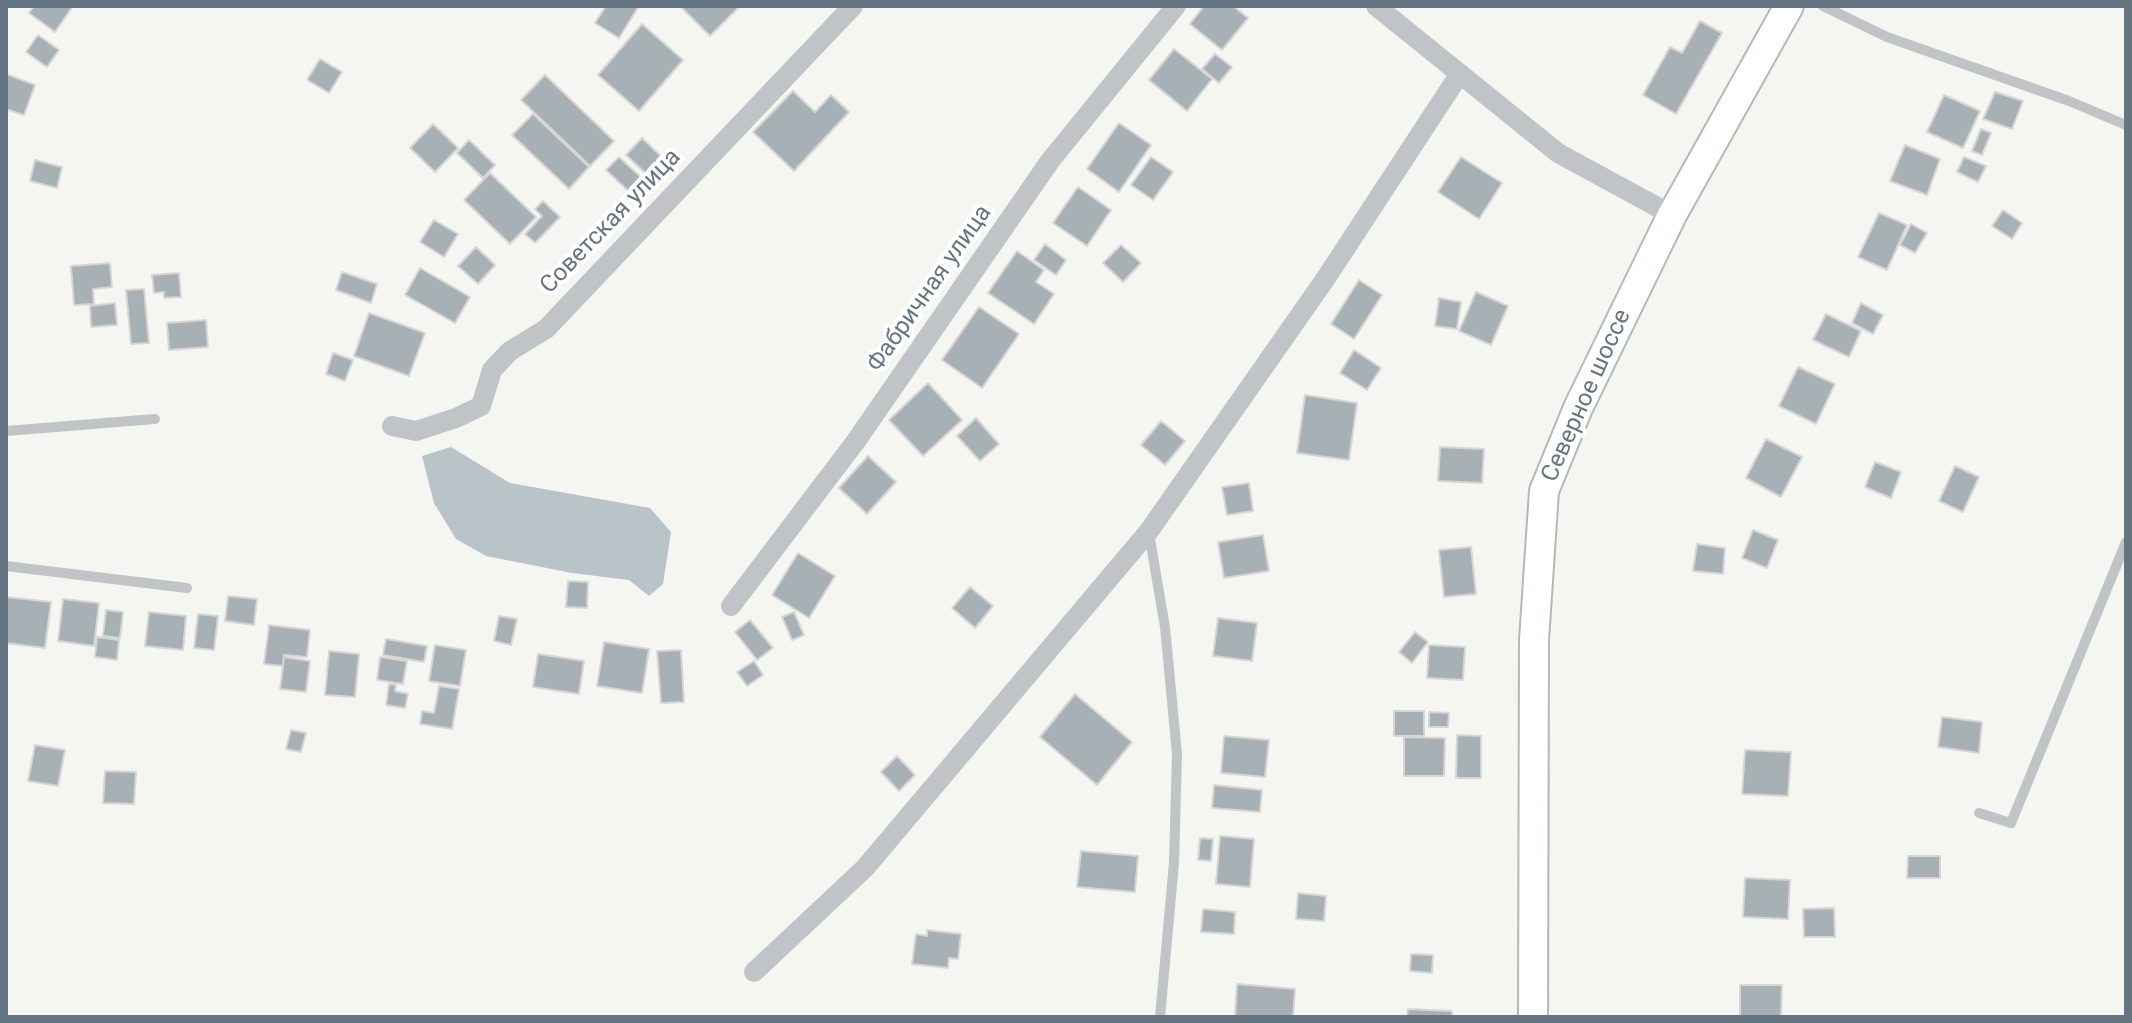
<!DOCTYPE html>
<meta charset="utf-8">
<style>
body{margin:0}
#map{position:relative;width:2132px;height:1023px;overflow:hidden;background:#f5f5f2;font-family:Roboto,sans-serif}
canvas{display:block}
.frame{position:absolute;inset:0;border:8px solid #657581;pointer-events:none}
</style>
<div id="map">
<canvas width="2132" height="1023"></canvas>
<div class="frame"></div>
</div>
<script>
const ctx = document.querySelector('canvas').getContext('2d');
ctx.lineJoin = 'round';
function paint(path, color) { ctx.fillStyle = color; ctx.fill(path, 'evenodd'); }
const toPath = rows => new Path2D(rows.map(r => 'M' + r).join(''));
function strokePath(path, color, width, dash) { ctx.strokeStyle = color; ctx.lineWidth = width; ctx.lineCap = dash ? 'butt' : 'round'; ctx.setLineDash(dash || []); ctx.stroke(path); }
function label(font, color, halo, rows, align = 'center') {
  ctx.font = font + ' Roboto,sans-serif'; ctx.lineWidth = 8; ctx.setLineDash([]); ctx.textBaseline = 'middle'; ctx.strokeStyle = halo; ctx.fillStyle = color; for (const [text, x, y, turn = 0] of rows) {
    ctx.save(); ctx.translate(x, y); ctx.rotate((+turn || 0) * Math.PI / 180); ctx.textAlign = isNaN(turn) ? turn : align; if (halo) ctx.strokeText(text, 0, 0); ctx.fillText(text, 0, 0); ctx.restore();
  }
}
paint(toPath([
 [451,447,510,483,650,508,671,532,663,584,649,596,629,580,572,573,486,556,456,539,434,503,422,456]
]), '#b8c4c8');
const building = toPath([
 [34,6,73,6,55,32,29,13,34,6],
 [606,6,639,6,619,38,595,23,606,6],
 [680,6,740,6,710,36,680,6],
 [1204,6,1233,6,1248,18,1222,50,1190,24,1204,6],
 [1700,21,1722,33,1676,114,1643,95,1670,47,1682,53,1700,21],
 [642,24,683,60,639,111,598,75,642,24],
 [38,35,59,50,47,67,26,52,38,35],
 [1174,49,1212,79,1187,111,1149,80,1174,49],
 [1215,54,1232,67,1219,83,1202,69,1215,54],
 [320,59,342,72,329,93,307,80,320,59],
 [6,74,35,85,24,115,6,109,6,74],
 [545,75,614,141,590,166,521,100,545,75],
 [793,91,815,112,831,95,849,112,794,171,753,132,793,91],
 [1995,92,2023,101,2012,129,1983,119,1995,92],
 [1944,95,1980,111,1963,148,1927,132,1944,95],
 [533,114,589,167,569,189,512,135,533,114],
 [1119,123,1151,145,1119,192,1087,169,1119,123],
 [433,124,458,148,435,172,410,148,433,124],
 [1981,129,1991,133,1982,155,1972,151,1981,129],
 [642,138,672,167,656,183,626,155,642,138],
 [469,140,495,165,483,178,457,153,469,140],
 [1905,145,1940,159,1927,195,1890,181,1905,145],
 [619,157,649,185,636,198,606,170,619,157],
 [1151,157,1173,172,1153,200,1131,185,1151,157],
 [1461,157,1502,183,1479,219,1438,192,1461,157],
 [1964,157,1986,166,1978,182,1957,172,1964,157],
 [35,160,62,167,57,188,30,181,35,160],
 [490,173,536,217,510,244,464,200,490,173],
 [1078,187,1111,210,1087,246,1053,223,1078,187],
 [543,201,560,217,535,243,525,234,542,216,535,209,543,201],
 [2003,210,2022,223,2012,239,1992,226,2003,210],
 [1879,213,1907,225,1887,270,1858,257,1879,213],
 [434,220,458,234,444,257,420,242,434,220],
 [1911,224,1927,233,1915,253,1900,245,1911,224],
 [1045,244,1066,260,1056,275,1034,260,1045,244],
 [1121,245,1141,263,1123,282,1103,263,1121,245],
 [476,247,495,265,478,284,458,266,476,247],
 [1017,251,1044,270,1036,282,1054,294,1034,324,988,293,1017,251],
 [110,263,112,287,93,289,94,304,74,305,71,266,110,263],
 [420,268,470,297,455,323,405,295,420,268],
 [342,272,377,284,371,303,336,290,342,272],
 [179,273,181,297,164,298,164,292,154,293,152,275,179,273],
 [1359,280,1382,295,1354,339,1331,324,1359,280],
 [144,289,149,343,131,344,126,290,144,289],
 [1476,292,1508,306,1491,345,1459,331,1476,292],
 [1439,298,1461,302,1457,329,1435,326,1439,298],
 [115,303,117,325,91,327,90,306,115,303],
 [1861,303,1883,315,1873,334,1852,323,1861,303],
 [979,307,1019,334,982,388,942,360,979,307],
 [369,313,425,333,409,376,354,356,369,313],
 [1826,314,1861,331,1849,357,1813,340,1826,314],
 [206,320,208,347,169,350,167,323,206,320],
 [1354,350,1381,368,1367,390,1340,373,1354,350],
 [333,353,353,360,345,381,326,374,333,353],
 [1798,367,1835,384,1816,424,1779,406,1798,367],
 [928,383,962,420,923,456,889,420,928,383],
 [1305,395,1357,403,1349,460,1297,453,1305,395],
 [976,418,999,444,980,461,957,436,976,418],
 [1161,421,1185,441,1165,465,1141,445,1161,421],
 [1766,439,1802,457,1781,497,1746,478,1766,439],
 [1440,447,1484,449,1482,483,1438,481,1440,447],
 [868,456,896,482,867,514,839,488,868,456],
 [1875,462,1901,472,1891,498,1865,487,1875,462],
 [1955,466,1979,477,1963,512,1939,501,1955,466],
 [1249,483,1253,511,1227,515,1222,487,1249,483],
 [1753,530,1778,540,1767,568,1742,558,1753,530],
 [1263,535,1269,571,1224,578,1218,542,1263,535],
 [1697,544,1725,548,1723,574,1693,571,1697,544],
 [1471,547,1476,594,1444,597,1439,550,1471,547],
 [798,553,835,576,809,618,772,595,798,553],
 [568,581,588,582,587,608,566,607,568,581],
 [970,587,993,606,975,628,952,608,970,587],
 [228,596,257,599,254,625,225,621,228,596],
 [7,597,51,602,45,648,6,643,7,597],
 [63,599,99,603,94,646,58,641,63,599],
 [106,610,123,612,120,638,103,636,106,610],
 [149,612,186,616,183,650,145,646,149,612],
 [794,612,804,635,792,640,782,617,794,612],
 [198,614,218,616,214,650,194,648,198,614],
 [499,616,517,619,511,645,494,641,499,616],
 [1218,618,1257,623,1252,661,1213,656,1218,618],
 [750,620,773,648,757,660,735,632,750,620],
 [269,625,310,630,307,657,284,655,283,666,264,664,269,625],
 [1415,632,1428,642,1412,663,1399,652,1415,632],
 [97,637,119,640,117,660,95,657,97,637],
 [386,639,427,646,424,662,383,655,386,639],
 [604,642,649,649,642,693,597,686,604,642],
 [435,645,466,650,460,686,429,681,435,645],
 [1429,645,1465,647,1463,680,1427,678,1429,645],
 [681,650,684,702,661,703,657,651,681,650],
 [329,651,359,654,355,697,325,695,329,651],
 [538,654,584,661,579,694,533,687,538,654],
 [284,657,310,661,306,692,280,689,284,657],
 [380,657,407,661,403,684,377,680,380,657],
 [754,661,763,675,747,686,737,672,754,661],
 [389,684,396,685,395,691,408,694,405,708,386,705,389,684],
 [439,686,459,689,452,729,420,724,422,711,434,713,439,686],
 [1075,694,1132,742,1097,785,1040,737,1075,694],
 [1394,711,1424,711,1424,736,1394,736,1394,711],
 [1429,712,1449,713,1448,727,1429,727,1429,712],
 [1942,717,1982,722,1979,753,1938,747,1942,717],
 [291,730,306,733,301,752,286,749,291,730],
 [1457,735,1481,736,1481,778,1456,778,1457,735],
 [1224,736,1269,740,1265,777,1221,773,1224,736],
 [1404,737,1445,738,1444,776,1404,776,1404,737],
 [35,745,65,750,58,786,28,781,35,745],
 [1745,750,1791,752,1788,796,1742,794,1745,750],
 [897,756,915,775,899,791,881,772,897,756],
 [105,771,136,772,134,804,103,803,105,771],
 [1214,785,1262,790,1260,812,1212,808,1214,785],
 [1220,836,1254,839,1250,887,1216,884,1220,836],
 [1200,838,1213,839,1211,861,1198,860,1200,838],
 [1081,851,1138,856,1135,892,1077,887,1081,851],
 [1908,856,1940,856,1940,878,1907,878,1908,856],
 [1745,878,1790,880,1788,919,1743,917,1745,878],
 [1298,893,1326,896,1324,921,1296,919,1298,893],
 [1834,908,1835,937,1804,937,1803,909,1834,908],
 [1203,909,1235,912,1234,934,1201,932,1203,909],
 [927,930,961,934,958,959,949,958,948,968,912,964,916,934,927,936,927,930],
 [1411,954,1433,955,1432,973,1410,971,1411,954],
 [1237,984,1295,989,1293,1017,1235,1017,1237,984],
 [1740,985,1782,985,1781,1017,1740,1017,1740,985],
 [1408,1009,1452,1011,1452,1017,1407,1017,1408,1009]
]);
paint(building, '#a7b0b4');
strokePath(building, '#d6d6d4', 2);
const secondary = toPath([
 [1533,1017,1534,640,1544,491,1578,408,1672,215,1789,6]
]);
strokePath(secondary, '#b3b8bb', 32);
strokePath(toPath([
 [1823,6,1887,37,2069,101,2126,125],
 [6,431,155,419],
 [1149,533,1165,627,1177,754,1174,863,1160,1017],
 [6,566,187,588],
 [1979,813,2011,823,2126,542]
]), '#c0c4c7', 10);
strokePath(toPath([
 [1376,6,1558,153,1672,215],
 [392,426,416,431,456,418,481,406,492,370,510,351,546,329,853,6],
 [731,606,856,441,1050,161,1176,6],
 [754,972,865,868,1149,531,1326,278,1459,75]
]), '#c0c4c7', 20);
strokePath(secondary, '#fff', 28);
label('24px', '#657581', '#fff', [
 ["Советская улица",611,222,-46],
 ["Фабричная улица",930,289,-55],
 ["Северное шоссе",1587,396,-66]
]);
</script>
